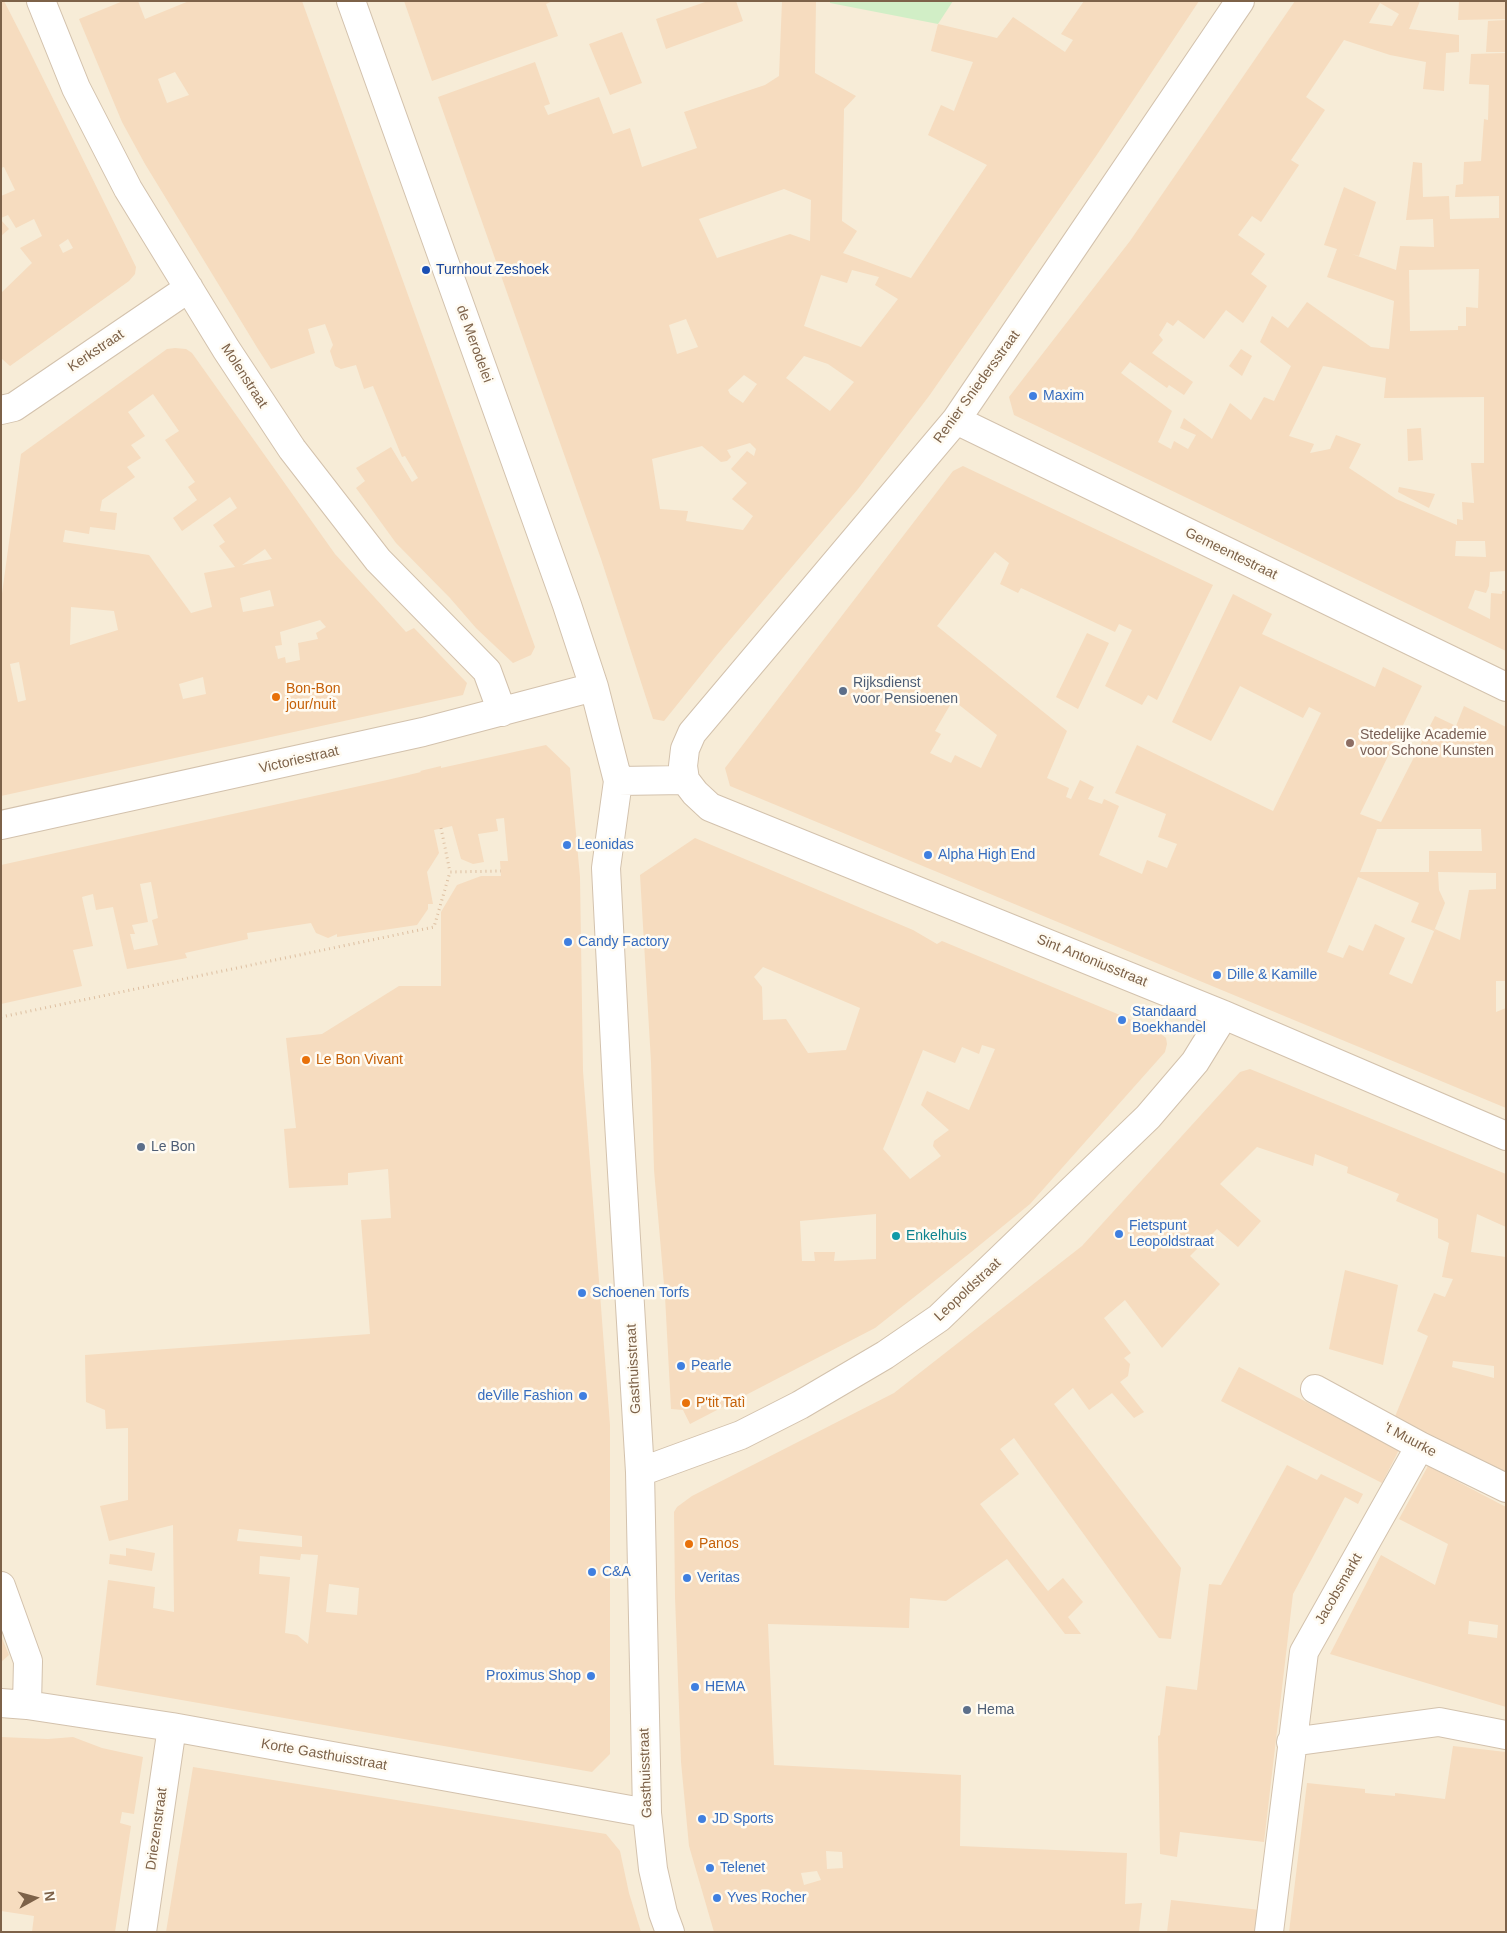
<!DOCTYPE html>
<meta charset="utf-8">
<style>
body{margin:0}
#map{position:relative;width:1507px;height:1933px;overflow:hidden;background:#fef9ea;font-family:Helvetica,sans-serif}
canvas{display:block}
.frame{position:absolute;inset:0;border:2px solid #7d6249;pointer-events:none}
.north{position:absolute;left:10px;top:1873px;width:50px;height:50px;-webkit-text-stroke:4px #fffbf2;paint-order:stroke;rotate:83deg;font-size:14px;font-weight:700;line-height:20px;text-align:center;color:#7d6249}
.north::after{content:'';display:block;margin:auto;width:18px;height:22px;background:#7d6249;clip-path:polygon(50% 0,100% 100%,50% 72%,0 100%)}
</style>
<div id="map">
<canvas width="1507" height="1933"></canvas>
<div class="frame"></div>
<div class="north">N</div>
</div>
<script>
const ctx = document.querySelector('canvas').getContext('2d');
ctx.lineJoin = 'round';
function paint(path, color) { ctx.fillStyle = color; ctx.fill(path, 'evenodd'); }
const toPath = rows => new Path2D(rows.map(r => 'M' + r).join(''));
function strokePath(path, color, width, dash) { ctx.strokeStyle = color; ctx.lineWidth = width; ctx.lineCap = dash ? 'butt' : 'round'; ctx.setLineDash(dash || []); ctx.stroke(path); }
function label(font, color, halo, rows, align = 'center') {
  ctx.font = font + ' Helvetica,sans-serif'; ctx.lineWidth = 5; ctx.setLineDash([]); ctx.textBaseline = 'middle'; ctx.strokeStyle = halo; ctx.fillStyle = color; for (const [text, x, y, turn = 0] of rows) {
    ctx.save(); ctx.translate(x, y); ctx.rotate((+turn || 0) * Math.PI / 180); ctx.textAlign = isNaN(turn) ? turn : align; if (halo) ctx.strokeText(text, 0, 0); ctx.fillText(text, 0, 0); ctx.restore();
  }
}
paint(toPath([
 [1,1,1506,1,1506,1932,1,1932]
]), '#f7ecd7');
paint(toPath([
 [830,1,953,1,938,24,830,3]
]), '#d1eec6');
paint(toPath([
 [1,1,4,1,26,44,136,267,135,274,129,281,10,366,1,358,1,293,32,263,20,248,42,236,34,219,16,228,8,215,1,218,1,196,15,190,4,167,1,168],
 [68,239,73,248,63,253,59,245],
 [123,1,138,1,145,19,189,1,302,1,535,647,531,655,513,663,476,628,450,598,396,543,356,488,365,481,356,468,391,447,412,482,418,478,405,456,402,457,373,386,364,389,356,365,341,369,335,366,330,351,333,345,325,324,308,329,315,353,271,369,258,349,145,164,122,122,79,19],
 [175,72,189,95,167,103,158,79],
 [404,1,553,1,546,4,558,36,432,81],
 [708,1,736,1,743,21,666,49,656,19],
 [782,1,816,1,815,73,856,96,844,109,842,221,857,231,843,253,911,278,987,165,928,135,941,105,954,111,973,62,931,51,938,24,997,38,1013,17,1065,52,1073,40,1061,34,1084,1,1199,1,1096,156,929,396,858,489,717,655,664,721,653,719,601,559,438,97,535,62,550,104,544,106,548,115,599,97,613,134,630,128,642,167,697,148,684,112,765,85,779,76],
 [784,189,811,200,810,241,790,234,717,258,699,219],
 [852,270,879,277,875,285,898,299,861,347,804,326,821,275,847,283],
 [686,319,698,347,677,354,669,325],
 [804,356,828,364,854,382,830,411,786,378],
 [744,375,757,384,743,403,730,394,728,390],
 [750,443,756,449,754,456,747,451,731,469,747,483,732,499,753,516,743,530,686,521,688,511,660,509,652,459,702,446,721,462,727,461,731,457,727,450],
 [1295,1,1420,1,1409,29,1459,35,1459,52,1446,53,1444,91,1423,89,1426,62,1390,55,1344,40,1306,97,1325,110,1291,160,1299,165,1261,222,1252,216,1238,235,1265,254,1251,274,1267,286,1243,323,1226,310,1204,339,1178,320,1173,326,1167,322,1159,335,1163,340,1152,353,1193,382,1184,395,1169,385,1167,388,1130,362,1121,373,1172,411,1158,442,1171,449,1174,441,1188,449,1196,435,1180,428,1184,418,1212,439,1230,403,1251,420,1264,397,1274,401,1291,366,1260,342,1272,316,1288,328,1307,302,1371,347,1389,349,1394,301,1327,277,1337,249,1324,245,1344,187,1376,202,1359,256,1352,254,1396,270,1400,246,1434,247,1433,219,1406,220,1413,162,1422,163,1423,197,1449,196,1450,219,1499,218,1499,196,1455,197,1456,185,1463,184,1464,162,1481,161,1484,119,1488,120,1489,85,1469,84,1471,54,1506,53,1506,571,1490,572,1489,586,1486,593,1475,590,1468,608,1490,619,1491,593,1502,594,1502,591,1506,591,1506,651,1014,415,1009,397,1130,241],
 [1380,3,1399,14,1392,26,1369,23],
 [1479,269,1478,308,1466,307,1466,326,1458,326,1458,330,1410,331,1409,270],
 [1323,366,1386,378,1384,398,1484,397,1484,463,1471,463,1474,503,1462,502,1463,520,1457,519,1457,525,1396,499,1349,468,1361,444,1336,435,1330,449,1310,453,1314,444,1289,436],
 [1456,541,1485,541,1486,557,1455,556],
 [1459,1,1506,1,1506,19,1458,20],
 [1506,20,1506,52,1486,52,1488,21],
 [622,32,642,83,610,95,589,44],
 [1,220,9,229,1,236],
 [175,348,186,349,192,353,335,554,406,632,414,628,467,683,463,695,1,796,1,601,21,454,167,349],
 [153,394,179,431,165,440,195,482,188,487,197,500,173,518,182,531,230,497,237,508,213,525,225,542,219,546,235,567,204,573,212,607,191,613,149,555,63,542,65,530,89,534,90,527,115,530,117,513,100,511,102,500,135,477,127,467,141,458,131,445,145,436,128,412],
 [265,549,272,559,242,565],
 [270,590,274,606,243,612,240,598],
 [71,607,114,611,118,630,70,645],
 [320,620,326,627,316,633,318,639,298,643,300,660,286,663,285,657,278,659,275,646,282,645,280,632],
 [19,662,26,700,18,702,10,664],
 [203,677,206,694,183,699,179,684],
 [1241,349,1252,356,1242,376,1229,366],
 [1421,428,1423,460,1408,461,1407,429],
 [963,466,1213,585,1157,700,1148,695,1142,705,1105,686,1132,630,1119,624,1115,632,1021,588,1018,593,1000,584,1009,563,995,552,937,626,1067,731,1047,778,1069,788,1066,797,1071,799,1080,780,1094,787,1088,799,1102,804,1104,799,1119,806,1099,855,1142,874,1147,860,1167,868,1177,844,1158,837,1166,814,1115,793,1137,745,1273,811,1321,713,1309,707,1303,718,1240,686,1211,741,1172,722,1233,594,1272,614,1262,634,1375,687,1383,667,1422,686,1360,814,1381,822,1435,716,1456,726,1464,706,1506,727,1506,981,1496,981,1496,1012,1506,1008,1506,1108,730,786,725,768,953,471],
 [953,700,997,735,981,768,955,755,951,763,930,753,941,734,935,731],
 [1377,829,1481,829,1482,851,1429,851,1429,872,1360,872],
 [1438,872,1496,873,1496,889,1469,890,1460,940,1435,929,1412,984,1389,974,1405,938,1375,924,1363,951,1349,945,1343,958,1327,952,1358,877,1419,903,1411,922,1434,931,1445,903,1439,890],
 [1399,487,1435,494,1429,508,1398,492],
 [1087,633,1109,643,1078,709,1056,697],
 [546,745,570,768,580,877,583,1071,610,1425,610,1754,592,1772,96,1685,108,1580,155,1587,153,1608,174,1612,173,1525,109,1541,100,1506,128,1500,128,1428,106,1429,105,1410,86,1402,85,1355,370,1334,361,1220,391,1218,388,1169,348,1173,348,1185,289,1188,284,1129,296,1128,286,1038,322,1034,399,986,441,986,441,912,457,885,481,876,501,876,500,861,508,861,504,818,496,819,498,831,478,834,484,862,473,864,461,859,452,826,434,830,439,853,427,872,433,904,428,904,428,909,417,925,337,937,337,934,328,938,316,933,311,923,247,933,248,939,185,953,187,958,127,969,113,907,96,910,93,894,82,897,93,946,73,950,82,986,1,1004,1,865,387,780,421,772,420,771,441,766,441,768],
 [151,882,158,918,152,920,158,945,134,950,130,934,135,934,132,925,148,922,140,884],
 [239,1529,302,1536,302,1547,237,1541],
 [301,1554,318,1555,308,1644,297,1635,285,1633,290,1577,259,1574,260,1556,300,1560],
 [329,1584,359,1588,357,1615,326,1612],
 [695,838,913,930,937,944,942,941,1156,1030,1166,1038,1167,1044,1165,1052,1030,1204,970,1253,875,1328,690,1424,683,1410,671,1409,665,1296,654,1170,651,1062,640,875],
 [763,967,860,1008,846,1050,808,1053,786,1019,763,1020,762,987,754,977],
 [982,1045,995,1049,969,1110,927,1091,921,1105,949,1130,934,1141,933,1146,941,1156,910,1179,883,1149,923,1050,955,1063,962,1047,979,1054],
 [876,1214,876,1259,834,1261,835,1252,814,1252,815,1261,802,1261,800,1221],
 [1250,1069,1506,1174,1506,1227,1477,1214,1471,1252,1506,1257,1506,1478,1394,1419,1428,1336,1417,1331,1434,1293,1445,1297,1453,1279,1442,1277,1449,1243,1438,1238,1438,1219,1396,1201,1399,1194,1347,1173,1348,1167,1315,1154,1313,1166,1257,1147,1220,1184,1261,1221,1238,1247,1217,1229,1190,1256,1220,1284,1162,1348,1125,1300,1104,1318,1131,1353,1124,1358,1130,1364,1128,1376,1120,1382,1144,1412,1134,1418,1112,1393,1089,1410,1073,1388,1054,1404,1181,1568,1171,1639,1159,1638,1014,1438,1000,1449,1019,1474,980,1504,1048,1591,1063,1578,1083,1602,1068,1617,1081,1634,1065,1634,1007,1559,946,1601,910,1598,909,1628,768,1624,774,1765,961,1775,960,1846,1127,1853,1125,1904,1142,1903,1139,1932,714,1932,689,1846,681,1762,675,1597,674,1512,677,1507,692,1496,894,1393,1082,1246,1240,1072],
 [1453,1361,1494,1366,1494,1378,1452,1367],
 [826,1851,842,1852,843,1868,827,1869],
 [817,1871,821,1880,804,1885,801,1873],
 [1345,1270,1398,1285,1383,1365,1329,1349],
 [1239,1367,1399,1450,1382,1483,1221,1401],
 [1287,1465,1317,1480,1321,1474,1363,1494,1358,1504,1345,1497,1293,1594,1264,1842,1180,1832,1177,1857,1160,1854,1158,1736,1160,1735,1166,1686,1197,1690,1209,1584,1221,1585],
 [1428,1466,1506,1507,1506,1707,1330,1654,1381,1555,1435,1585,1448,1544,1399,1519],
 [1469,1621,1498,1625,1497,1638,1468,1634],
 [126,1548,155,1553,152,1571,109,1564,110,1554,126,1556],
 [1,1636,9,1655,1,1662],
 [1,1737,48,1739,73,1737,102,1748,143,1757,134,1814,122,1812,120,1823,131,1826,115,1932,32,1932,34,1916,1,1911],
 [1453,1746,1506,1752,1506,1932,1289,1932,1307,1783,1365,1789,1365,1793,1395,1796,1395,1793,1445,1799],
 [193,1767,606,1834,620,1851,629,1893,641,1932,166,1932],
 [1171,1900,1260,1910,1257,1932,1167,1932]
]), '#f6dcbf');
const minor = toPath([
 [41,1,76,88,128,189,226,349,292,449,378,560,487,671,502,712],
 [351,1,567,605,594,687,618,781,606,868,618,1105,640,1472,647,1813,653,1869,663,1913,670,1932],
 [1240,1,956,420,692,733,685,749,683,766,685,780,695,793,710,807,1224,1015,1506,1136],
 [1,410,14,407,189,288],
 [956,420,1506,687],
 [618,781,685,780],
 [1,825,423,732,594,687],
 [1315,1389,1420,1446,1506,1488],
 [640,1472,741,1435,800,1405,885,1355,939,1318,1148,1117,1195,1062,1224,1015],
 [1,1586,28,1661,27,1705],
 [1,1703,27,1705,172,1727,647,1813],
 [1291,1742,1439,1722,1506,1735],
 [142,1932,172,1727],
 [1269,1932,1304,1652,1420,1446]
]);
strokePath(minor, '#d3c2ad', 30);
strokePath(toPath([
 [441,828,450,872],
 [1,1017,434,927,450,872,501,871]
]), '#ddbfa1', 3, [1, 4]);
strokePath(minor, '#fff', 28);
for (const [x, y, r, color] of [
 [426,270,5,"#1a4fb4"],
 [1033,396,5,"#3f7fe0"],
 [843,691,5,"#5c6f8a"],
 [276,697,5,"#e8710a"],
 [1350,743,5,"#8d6e63"],
 [567,845,5,"#3f7fe0"],
 [928,855,5,"#3f7fe0"],
 [568,942,5,"#3f7fe0"],
 [1217,975,5,"#3f7fe0"],
 [1122,1020,5,"#3f7fe0"],
 [306,1060,5,"#e8710a"],
 [141,1147,5,"#5c6f8a"],
 [1119,1234,5,"#3f7fe0"],
 [896,1236,5,"#0f9aa8"],
 [582,1293,5,"#3f7fe0"],
 [681,1366,5,"#3f7fe0"],
 [583,1396,5,"#3f7fe0"],
 [686,1403,5,"#e8710a"],
 [689,1544,5,"#e8710a"],
 [592,1572,5,"#3f7fe0"],
 [687,1578,5,"#3f7fe0"],
 [591,1676,5,"#3f7fe0"],
 [695,1687,5,"#3f7fe0"],
 [967,1710,5,"#5c6f8a"],
 [702,1819,5,"#3f7fe0"],
 [710,1868,5,"#3f7fe0"],
 [717,1898,5,"#3f7fe0"]
]) { const dot = new Path2D(); dot.arc(x, y, r, 0, 2 * Math.PI); ctx.fillStyle = color; ctx.fill(dot); strokePath(dot, '#fffbf2', 2); }
label('14px', '#164399', '#fffbf2', [
 ["Turnhout Zeshoek",436,270]
], 'left');
label('14px', '#7d6249', '#fffbf2', [
 ["de Merodelei",474,344,70],
 ["Kerkstraat",96,351,-34],
 ["Molenstraat",244,376,57],
 ["Renier Sniedersstraat",977,387,-54],
 ["Gemeentestraat",1231,554,26],
 ["Victoriestraat",299,760,-13],
 ["Sint Antoniusstraat",1092,961,22],
 ["Leopoldstraat",968,1290,-43],
 ["Gasthuisstraat",634,1369,-93],
 ["'t Muurke",1410,1440,28],
 ["Jacobsmarkt",1339,1589,-60],
 ["Korte Gasthuisstraat",324,1755,10],
 ["Gasthuisstraat",646,1773,-92],
 ["Driezenstraat",157,1829,-82]
]);
label('14px', '#366cbe', '#fffbf2', [
 ["Maxim",1043,396],
 ["Leonidas",577,845],
 ["Alpha High End",938,855],
 ["Candy Factory",578,942],
 ["Dille & Kamille",1227,975],
 ["Standaard",1132,1012],
 ["Boekhandel",1132,1028],
 ["Fietspunt",1129,1226],
 ["Leopoldstraat",1129,1242],
 ["Schoenen Torfs",592,1293],
 ["Pearle",691,1366],
 ["deVille Fashion",573,1396,"right"],
 ["C&A",602,1572],
 ["Veritas",697,1578],
 ["Proximus Shop",581,1676,"right"],
 ["HEMA",705,1687],
 ["JD Sports",712,1819],
 ["Telenet",720,1868],
 ["Yves Rocher",727,1898]
], 'left');
label('14px', '#4e5e75', '#fffbf2', [
 ["Rijksdienst",853,683],
 ["voor Pensioenen",853,699],
 ["Le Bon",151,1147],
 ["Hema",977,1710]
], 'left');
label('14px', '#c56008', '#fffbf2', [
 ["Bon-Bon",286,689],
 ["jour/nuit",286,705],
 ["Le Bon Vivant",316,1060],
 ["P'tit Tatì",696,1403],
 ["Panos",699,1544]
], 'left');
label('14px', '#785e54', '#fffbf2', [
 ["Stedelijke Academie",1360,735],
 ["voor Schone Kunsten",1360,751]
], 'left');
label('14px', '#0d838f', '#fffbf2', [
 ["Enkelhuis",906,1236]
], 'left');
</script>
